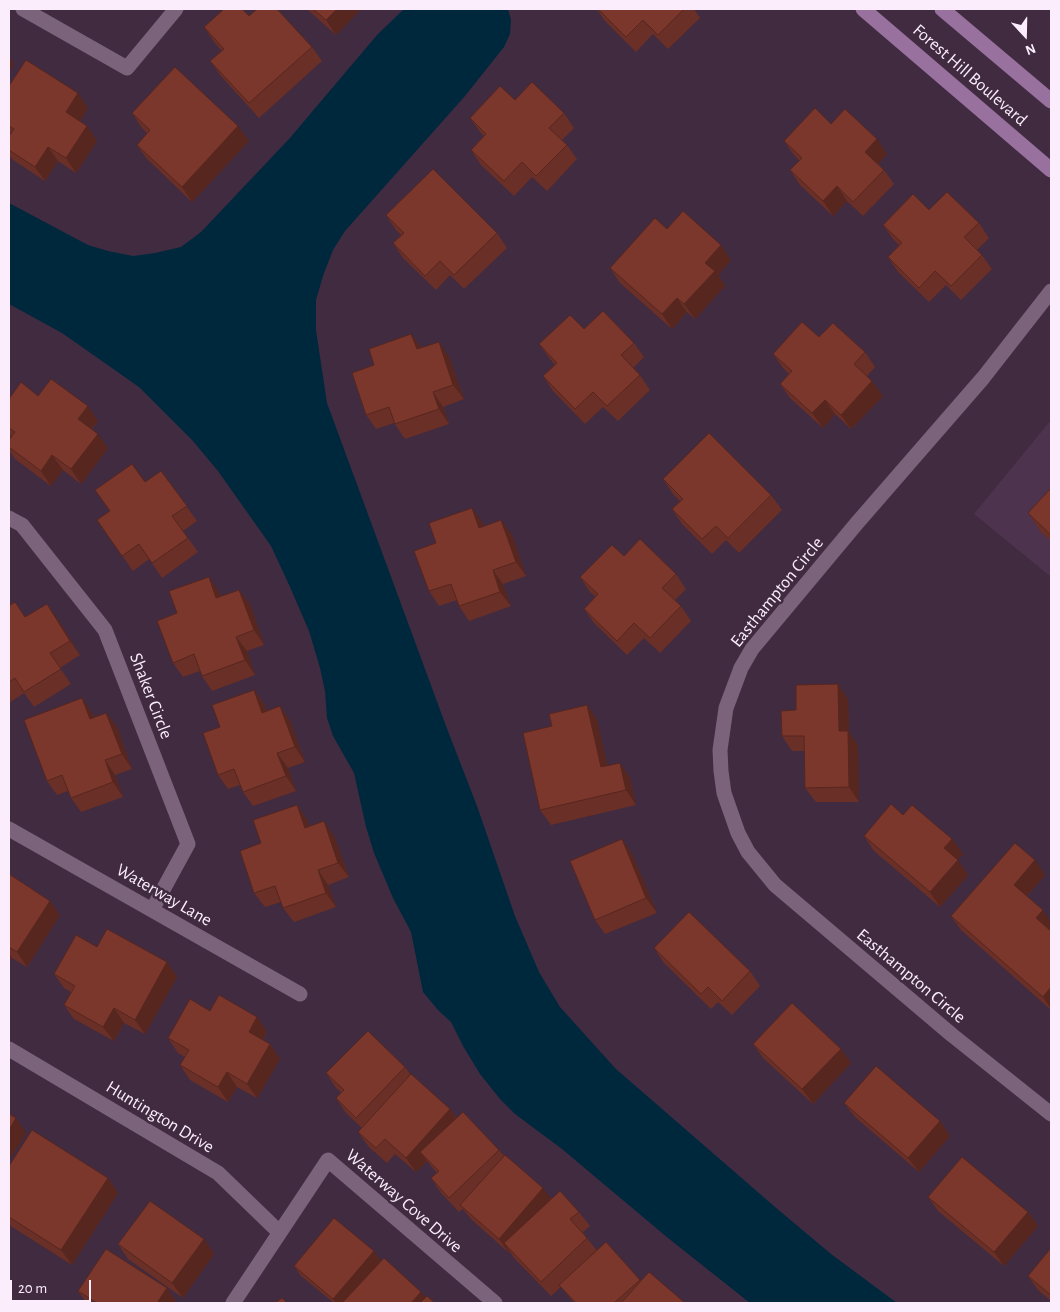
<!DOCTYPE html>
<style>
body{margin:0}
#map{position:relative;width:1060px;height:1312px;overflow:hidden;background:#412b41;font-family:"Alegreya Sans",sans-serif}
canvas{display:block}
.frame{position:absolute;inset:0;border:10px solid #fbedfb;pointer-events:none}
.north{position:absolute;left:1000px;top:10px;width:50px;height:50px;-webkit-text-stroke:4px #412b41;paint-order:stroke;rotate:159deg;font-size:14px;font-weight:700;line-height:20px;text-align:center;color:#fbedfb}
.north::after{content:'';display:block;margin:auto;width:18px;height:22px;background:#fbedfb;clip-path:polygon(50% 0,100% 100%,50% 72%,0 100%)}
.scale{position:absolute;left:10px;top:1280px;width:81px;height:22px;box-sizing:border-box;border:2px solid #fbedfb;border-top:0;padding-left:6px;font-size:15px;line-height:18px;white-space:nowrap;color:#fbedfb;-webkit-text-stroke:4px #412b41;paint-order:stroke}
</style>
<div id="map">
<canvas width="1060" height="1312"></canvas>
<div class="frame"></div>
<div class="north">N</div>
<div class="scale">20 m</div>
</div>
<script>
const ctx = document.querySelector('canvas').getContext('2d');
ctx.lineJoin = 'round';
function paint(path, color) { ctx.fillStyle = color; ctx.fill(path, 'evenodd'); }
const toPath = rows => new Path2D(rows.map(r => 'M' + r).join(''));
function strokePath(path, color, width, dash) { ctx.strokeStyle = color; ctx.lineWidth = width; ctx.lineCap = dash ? 'butt' : 'round'; ctx.setLineDash(dash || []); ctx.stroke(path); }
function label(font, color, halo, rows, align = 'center') {
  ctx.font = font + ' "Alegreya Sans",sans-serif'; ctx.lineWidth = 5; ctx.setLineDash([]); ctx.textBaseline = 'middle'; ctx.strokeStyle = halo; ctx.fillStyle = color; for (const [text, x, y, turn = 0] of rows) {
    ctx.save(); ctx.translate(x, y); ctx.rotate((+turn || 0) * Math.PI / 180); ctx.textAlign = isNaN(turn) ? turn : align; if (halo) ctx.strokeText(text, 0, 0); ctx.fillText(text, 0, 0); ctx.restore();
  }
}
paint(toPath([
 [1051,420,1051,577,974,514]
]), '#4e334e');
paint(toPath([
 [404,9,508,9,511,20,510,34,504,47,465,96,345,231,333,250,323,276,316,300,316,330,327,403,446,726,477,806,515,916,539,972,560,1007,616,1069,775,1207,831,1254,897,1303,750,1303,668,1238,562,1149,515,1114,500,1099,480,1074,463,1046,451,1022,438,1010,423,992,411,932,393,898,374,853,366,827,354,773,333,736,327,718,325,691,320,668,309,631,290,587,271,546,218,471,192,440,139,387,62,333,9,304,9,203,88,245,108,251,133,256,155,253,181,247,201,232,289,139,377,35]
]), '#00283d');
strokePath(toPath([
 [23,9,127,68,176,9],
 [1051,291,983,378,857,523,752,649,741,668,726,708,720,750,721,771,724,793,738,833,748,852,775,885,952,1035,1051,1114],
 [9,518,22,525,105,630,188,844,152,910],
 [9,829,300,994],
 [9,1049,218,1173,279,1232],
 [233,1303,328,1160,495,1303]
]), '#7b637b', 15);
strokePath(toPath([
 [863,9,1051,170],
 [942,9,1051,101]
]), '#99719e', 15);
paint(toPath([
 [307,9,361,9,336,35],
 [597,9,694,9,700,18,668,49,653,34,636,52,604,20],
 [249,16,312,47,322,61,259,118,221,76,210,61,222,51,214,42,204,27],
 [9,86,88,108,80,121,87,126,97,141,76,173,58,161,45,181,13,160,9,155,9,136,10,134,9,134],
 [515,100,564,113,574,128,562,140,567,145,577,159,547,191,532,177,514,196,481,165,471,150,484,136,480,132,470,118],
 [132,113,249,141,192,202,147,159,137,145,147,133,142,128],
 [831,124,887,154,878,164,884,170,894,184,863,216,847,201,833,216,800,185,790,170,800,161,794,155,784,141],
 [929,210,979,223,989,238,977,250,982,255,992,269,961,300,946,285,929,302,898,272,888,257,899,245,893,239,883,225],
 [386,215,497,233,507,248,464,289,450,275,436,290,403,258,393,243,401,235,396,230],
 [667,229,731,260,718,275,725,286,695,319,687,312,672,329,620,283,610,268],
 [584,329,634,343,644,357,633,368,640,375,650,390,618,421,603,407,585,424,553,391,543,376,555,365,550,359,539,344],
 [411,334,421,348,449,357,464,399,443,407,449,424,405,439,394,423,376,429,366,415,374,365],
 [819,337,865,352,875,367,867,376,883,396,851,429,835,414,823,428,790,398,780,384,789,374,783,368,773,354],
 [38,396,98,421,92,429,108,448,81,484,63,470,51,486,15,459,9,450,9,440,11,436,9,434,9,399],
 [161,471,197,521,183,531,198,552,162,578,149,559,133,571,97,520,109,511,145,482],
 [663,479,771,495,782,510,739,553,726,540,712,554,682,524,672,509,680,501,673,494],
 [1051,488,1051,541,1041,532,1028,513],
 [482,522,483,526,512,535,526,576,503,584,511,606,469,621,459,606,457,600,439,606,429,591,436,543],
 [676,574,686,589,675,600,681,606,691,621,660,653,644,638,627,655,594,623,584,609,596,597,590,592,580,577],
 [219,592,221,596,250,604,264,645,247,651,255,675,212,691,202,676,200,671,183,677,173,663,177,613],
 [9,606,26,617,57,618,80,655,60,668,71,684,34,707,24,693,9,703],
 [254,690,264,704,267,711,280,706,290,721,305,762,288,768,296,791,253,806,243,792,240,785,228,789,218,775,220,727],
 [848,699,849,732,858,746,859,802,816,802,805,788,805,751,792,751,782,736,796,710],
 [587,705,597,720,607,766,630,778,636,805,551,825,540,810,552,726],
 [92,713,94,717,106,713,117,727,132,769,115,775,123,797,81,812,71,798,68,791,57,795,47,781],
 [297,805,307,820,309,826,334,836,349,877,328,885,336,907,294,922,283,908,281,902,265,907,254,893,261,843],
 [903,815,952,839,963,854,957,860,968,875,940,907,874,851,864,836],
 [622,839,632,854,657,913,605,934,595,920],
 [9,874,60,915,27,967,12,958,9,962],
 [1045,875,1027,896,1051,923,1051,927,1049,929,1051,931,1051,1010,961,930,951,916],
 [97,947,167,962,177,977,145,1034,124,1023,114,1041,74,1019,64,1005,71,992,64,988,54,974],
 [654,948,750,971,760,986,732,1015,718,1002,711,1009,664,963],
 [210,1011,257,1017,267,1032,263,1040,270,1044,280,1059,257,1098,237,1087,228,1102,190,1080,180,1065,185,1057,178,1053,168,1038],
 [753,1044,851,1063,813,1104,763,1058],
 [405,1067,410,1074,450,1109,456,1118,499,1150,504,1156,551,1199,579,1212,590,1226,583,1232,587,1238,597,1251,606,1242,641,1281,685,1303,574,1303,561,1287,551,1296,514,1258,510,1252,509,1253,471,1219,463,1209,459,1212,441,1193,431,1178,437,1173,427,1161,416,1172,395,1154,387,1163,369,1147,358,1132,362,1128,346,1113,336,1098,341,1092,336,1088,326,1073],
 [844,1103,940,1121,950,1136,919,1172,855,1117],
 [9,1166,108,1178,118,1193,72,1265,9,1225],
 [928,1197,1028,1212,1038,1226,1004,1266,938,1211],
 [204,1239,214,1254,183,1298,128,1259,118,1244],
 [1051,1248,1051,1301,1038,1290,1028,1276],
 [381,1261,425,1298,435,1303,334,1303,301,1276,294,1266],
 [167,1288,177,1303,87,1303,78,1291]
]), '#6a2f26');
paint(toPath([
 [337,9,361,9,336,35,326,20],
 [9,56,14,64,9,73],
 [78,93,88,108,76,127,66,112],
 [87,126,97,141,76,173,66,158],
 [238,126,249,141,192,202,182,187],
 [877,139,887,154,876,166,865,152],
 [48,147,58,161,45,181,35,167],
 [837,186,847,201,833,216,823,201],
 [721,245,731,260,718,275,725,286,695,319,684,304,705,263],
 [677,298,687,312,672,329,662,314],
 [411,334,422,349,417,349],
 [439,342,449,357,464,399,453,385],
 [872,381,883,396,851,429,841,415],
 [433,392,443,407,449,424,439,409],
 [825,400,835,414,823,428,812,413],
 [88,406,98,421,88,433,78,419],
 [98,434,108,448,81,484,71,469],
 [52,455,63,470,51,486,41,471],
 [472,508,482,522,489,542,479,528],
 [501,520,512,535,526,576,516,562],
 [493,570,503,584,511,606,500,592],
 [209,577,219,592,227,613,216,598],
 [239,590,250,604,264,645,254,630],
 [47,604,57,618,80,655,70,641],
 [236,637,247,651,255,675,245,660],
 [838,684,848,699,849,732,858,746,859,802,849,787,839,731],
 [254,690,264,704,273,727,262,713],
 [82,698,92,713,100,733,90,719],
 [587,705,597,720,611,782,601,767],
 [280,706,290,721,305,762,295,747],
 [106,713,117,727,132,769,122,754],
 [277,753,288,768,296,791,286,776],
 [105,760,115,775,123,797,113,782],
 [620,763,630,778,636,805,626,790],
 [297,805,307,820,315,843,305,828],
 [324,821,334,836,349,877,338,863],
 [622,839,632,854,657,913,646,898],
 [952,839,963,854,955,863,944,848],
 [958,860,968,875,940,907,930,892],
 [1035,860,1045,875,1024,899,1014,885],
 [318,870,328,885,336,907,326,893],
 [50,901,60,915,27,967,17,952],
 [1043,910,1051,923,1051,927,1046,932,1036,918],
 [9,953,12,958,9,962],
 [167,962,177,977,145,1034,135,1020],
 [1051,987,1051,1009,1043,997],
 [114,1008,124,1023,114,1041,103,1027],
 [257,1017,267,1032,259,1046,249,1032],
 [270,1044,280,1059,257,1098,247,1084],
 [841,1049,851,1063,813,1104,802,1089],
 [227,1072,237,1087,228,1102,218,1087],
 [450,1109,460,1124,420,1152,427,1161,416,1172,406,1158],
 [16,1118,26,1133,9,1161,9,1130],
 [940,1121,950,1136,919,1172,908,1158],
 [108,1178,118,1193,72,1265,61,1250],
 [543,1188,554,1203,504,1243,510,1252,509,1253,499,1239],
 [1028,1212,1038,1226,1004,1266,994,1252],
 [204,1239,214,1254,183,1298,172,1283],
 [374,1251,381,1261,344,1303,336,1303,333,1299],
 [167,1288,177,1303,157,1303],
 [421,1292,428,1302,427,1303,411,1303]
]), '#56261f');
const building = toPath([
 [224,9,242,9,249,16,257,9,277,9,312,47,249,103,210,61,224,49,204,27,224,9],
 [313,9,337,9,326,20,313,9],
 [598,9,684,9,658,35,643,20,626,37,598,9],
 [26,60,78,93,66,112,87,126,66,158,48,147,35,167,9,150,9,136,14,129,9,126,9,86,26,60],
 [175,67,238,126,182,187,137,145,150,130,132,113,175,67],
 [532,82,564,113,549,128,567,145,536,176,522,162,504,181,471,150,486,134,470,118,500,86,515,100,532,82],
 [815,108,831,124,845,109,877,139,865,152,884,170,853,202,837,186,823,201,790,170,802,158,784,141,815,108],
 [433,169,497,233,454,275,440,261,425,276,393,243,404,233,386,215,433,169],
 [947,192,979,223,964,237,982,255,951,286,935,271,919,288,888,257,902,243,883,225,913,194,929,210,947,192],
 [683,211,721,245,705,263,715,271,684,304,677,298,662,314,610,268,655,218,667,229,683,211],
 [603,311,634,343,621,355,640,375,607,406,593,392,575,409,543,376,557,363,539,344,570,315,584,329,603,311],
 [802,322,819,337,833,323,865,352,854,364,872,381,841,415,825,400,812,413,780,384,792,371,773,354,802,322],
 [411,334,417,349,439,342,453,385,433,392,439,409,395,424,389,407,366,415,352,373,374,365,369,349,411,334],
 [51,379,88,406,78,419,98,434,71,469,52,455,41,471,9,447,9,440,15,432,9,428,9,399,21,382,38,396,51,379],
 [709,433,771,495,728,538,716,526,702,539,672,509,683,499,663,479,709,433],
 [132,464,145,482,161,471,187,506,172,516,188,538,152,563,139,544,122,556,97,520,110,511,95,490,132,464],
 [1051,488,1051,535,1028,513,1051,488],
 [472,508,479,528,501,520,516,562,493,570,500,592,459,606,451,584,429,591,414,551,436,543,429,523,472,508],
 [640,539,676,574,662,588,681,606,650,638,634,623,617,641,584,609,598,594,580,577,612,545,624,556,640,539],
 [209,577,216,598,239,590,254,630,236,637,245,660,202,676,194,654,173,663,157,621,177,613,169,591,209,577],
 [15,602,25,617,47,604,70,641,50,653,61,669,24,692,15,678,9,682,9,606,15,602],
 [838,684,839,731,848,731,849,787,805,788,804,736,782,736,781,711,796,710,796,685,838,684],
 [254,690,262,713,280,706,295,747,277,753,286,776,243,792,234,769,218,775,203,733,220,727,212,705,254,690],
 [82,698,90,719,106,713,122,754,105,760,113,782,71,798,62,775,47,781,24,720,82,698],
 [587,705,601,767,620,763,626,790,540,810,523,733,552,726,549,714,587,705],
 [891,804,903,815,912,805,952,839,944,848,958,860,930,892,864,836,891,804],
 [297,805,305,828,324,821,338,863,318,870,326,893,283,908,275,886,254,893,240,851,261,843,253,820,297,805],
 [622,839,646,898,595,920,570,861,622,839],
 [1015,843,1035,860,1014,885,1043,910,1036,918,1051,931,1051,987,1043,997,951,916,1015,843],
 [9,874,50,901,17,952,9,947,9,874],
 [689,912,750,971,722,1001,708,987,701,994,654,948,689,912],
 [107,929,167,962,135,1020,114,1008,103,1027,64,1005,75,986,54,974,76,935,97,947,107,929],
 [219,995,257,1017,249,1032,270,1044,247,1084,227,1072,218,1087,180,1065,189,1050,168,1038,190,999,210,1011,219,995],
 [792,1003,841,1049,802,1089,753,1044,792,1003],
 [368,1031,405,1067,356,1118,336,1098,344,1090,326,1073,368,1031],
 [876,1066,940,1121,908,1158,844,1103,876,1066],
 [411,1074,450,1109,406,1158,385,1139,376,1148,358,1132,411,1074],
 [463,1112,499,1150,449,1198,431,1178,439,1171,420,1152,463,1112],
 [9,1114,16,1118,9,1130,9,1114],
 [32,1130,108,1178,61,1250,9,1217,9,1166,32,1130],
 [505,1155,543,1188,499,1239,460,1205,505,1155],
 [962,1157,1028,1212,994,1252,928,1197,962,1157],
 [560,1191,579,1212,570,1219,587,1238,541,1282,504,1243,560,1191],
 [150,1201,204,1239,172,1283,118,1244,150,1201],
 [334,1218,374,1251,333,1299,294,1266,334,1218],
 [606,1242,640,1280,614,1303,576,1303,559,1285,606,1242],
 [1051,1248,1051,1295,1028,1276,1051,1248],
 [106,1249,167,1288,157,1303,97,1303,78,1291,106,1249],
 [384,1258,421,1292,411,1303,344,1303,343,1302,384,1258],
 [649,1272,685,1303,621,1303,649,1272],
 [427,1296,435,1303,420,1303,427,1296],
 [282,1298,287,1303,275,1303,282,1298]
]);
paint(building, '#7b372c');
strokePath(building, '#56261f', 1);
label('18px', '#fbedfb', '#412b41', [
 ["Forest Hill Boulevard",970,75,41],
 ["Easthampton Circle",777,592,-51],
 ["Shaker Circle",151,696,69],
 ["Waterway Lane",164,895,30],
 ["Easthampton Circle",911,976,40],
 ["Huntington Drive",160,1117,31],
 ["Waterway Cove Drive",404,1201,41]
]);
</script>
